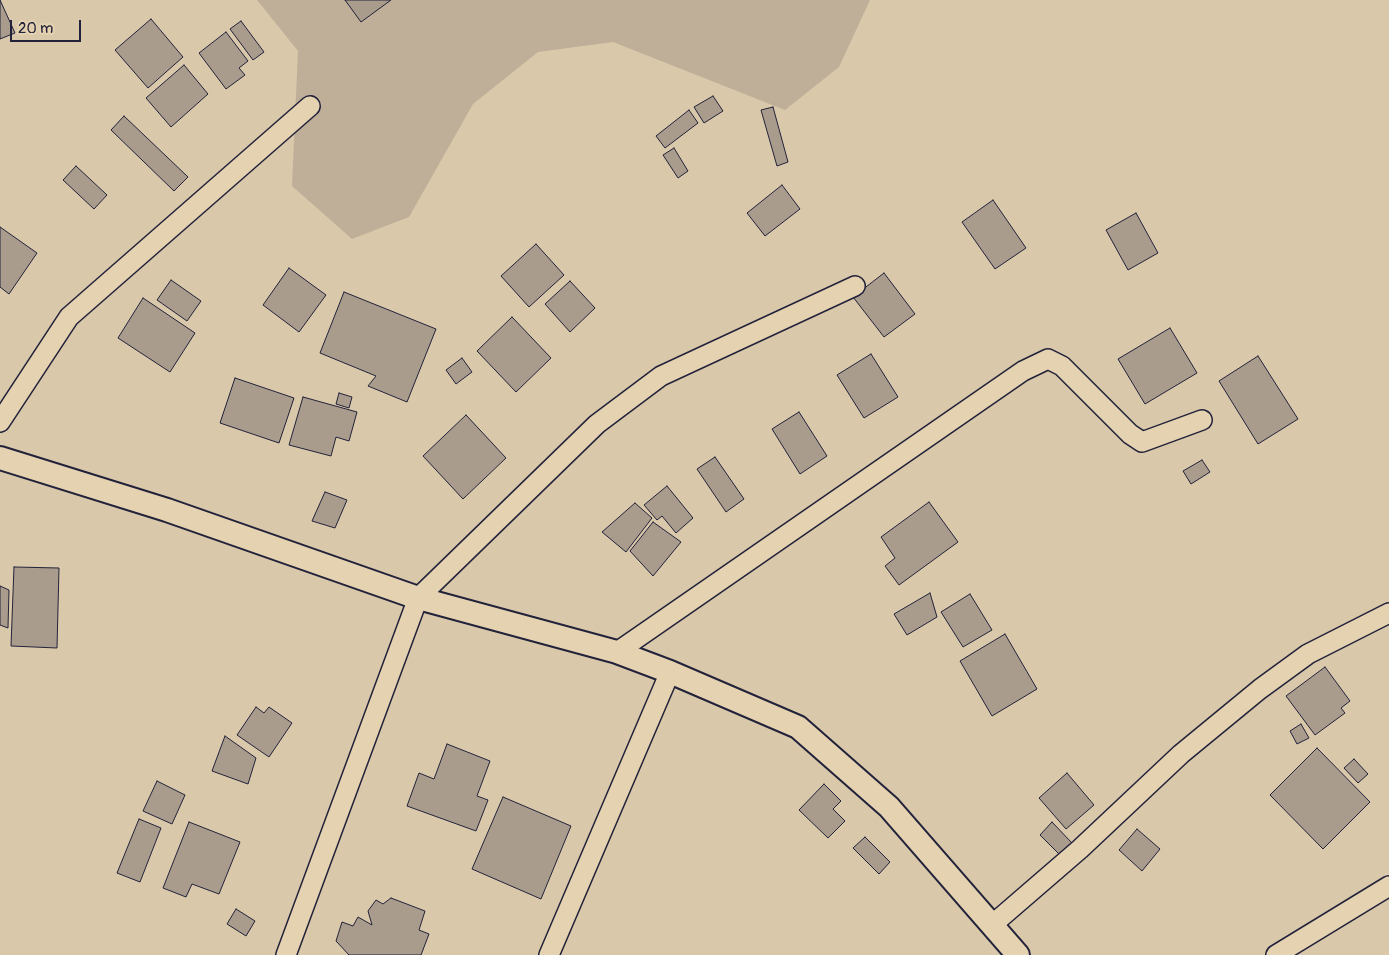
<!DOCTYPE html>
<style>
body{margin:0}
#map{position:relative;width:1389px;height:955px;overflow:hidden;background:#d9c8a9;font-family:Pangolin,sans-serif}
canvas{display:block}
.scale{position:absolute;left:10px;top:20px;width:71px;height:22px;box-sizing:border-box;border:2px solid #22223b;border-top:0;padding-left:6px;font-size:15px;line-height:18px;white-space:nowrap;color:#22223b;-webkit-text-stroke:4px #e5d2b0;paint-order:stroke}
</style>
<div id="map">
<canvas width="1389" height="955"></canvas>
<div class="scale">20 m</div>
</div>
<script>
const ctx = document.querySelector('canvas').getContext('2d');
ctx.lineJoin = 'round';
function paint(path, color) { ctx.fillStyle = color; ctx.fill(path, 'evenodd'); }
const toPath = rows => new Path2D(rows.map(r => 'M' + r).join(''));
function strokePath(path, color, width, dash) { ctx.strokeStyle = color; ctx.lineWidth = width; ctx.lineCap = dash ? 'butt' : 'round'; ctx.setLineDash(dash || []); ctx.stroke(path); }
paint(toPath([
 [257,0,870,0,839,67,785,110,613,42,538,52,473,104,409,217,352,239,292,186,298,51]
]), '#bfaf99');
const building = toPath([
 [0,0,15,33,0,39,0,0],
 [345,0,391,0,361,22,345,0],
 [151,19,183,57,148,88,115,50,151,19],
 [241,21,264,52,253,60,230,29,241,21],
 [226,32,248,61,239,68,245,75,226,89,199,53,226,32],
 [184,65,208,94,171,127,146,98,184,65],
 [713,96,723,111,704,123,694,107,713,96],
 [773,107,788,162,777,166,761,110,773,107],
 [689,110,698,123,665,148,656,136,689,110],
 [124,116,188,177,174,191,111,130,124,116],
 [674,148,688,171,678,178,663,155,674,148],
 [76,166,107,195,94,209,63,180,76,166],
 [782,185,800,209,765,236,747,213,782,185],
 [993,200,1026,248,995,269,962,222,993,200],
 [1136,213,1158,253,1128,270,1106,230,1136,213],
 [0,227,37,253,9,294,0,287,0,227],
 [536,244,564,275,529,307,501,276,536,244],
 [289,268,326,295,299,332,263,305,289,268],
 [884,273,915,314,884,337,853,297,884,273],
 [171,280,201,301,187,321,157,300,171,280],
 [570,281,595,308,570,332,545,304,570,281],
 [344,292,436,329,407,402,368,386,376,376,320,353,344,292],
 [143,298,195,333,170,372,118,338,143,298],
 [512,317,551,358,516,392,477,351,512,317],
 [1170,328,1197,373,1145,404,1118,359,1170,328],
 [871,354,898,397,864,418,837,375,871,354],
 [1258,356,1298,419,1258,444,1219,381,1258,356],
 [462,358,472,372,456,384,446,370,462,358],
 [235,378,294,398,279,443,220,423,235,378],
 [339,393,352,397,349,408,336,404,339,393],
 [303,397,357,412,349,441,336,437,331,456,289,445,303,397],
 [799,412,827,456,800,474,772,429,799,412],
 [466,415,506,458,463,499,423,456,466,415],
 [715,457,744,499,726,512,697,469,715,457],
 [1202,460,1210,472,1191,484,1183,471,1202,460],
 [667,486,693,518,676,533,662,516,657,520,644,505,667,486],
 [325,492,347,500,335,528,312,521,325,492],
 [929,502,958,542,899,585,885,566,895,558,881,537,929,502],
 [635,503,652,518,626,552,602,532,635,503],
 [653,522,681,542,653,576,630,551,653,522],
 [14,567,59,568,57,648,11,646,14,567],
 [0,586,9,590,8,628,0,625,0,586],
 [930,593,937,617,907,635,894,614,930,593],
 [970,594,992,630,963,647,941,612,970,594],
 [1005,634,1037,689,992,716,960,661,1005,634],
 [1325,667,1350,701,1341,708,1345,713,1315,735,1286,696,1325,667],
 [256,707,264,713,269,707,292,723,269,757,237,735,256,707],
 [1301,724,1309,738,1297,744,1290,731,1301,724],
 [225,736,256,758,248,784,212,771,225,736],
 [447,744,490,761,477,796,488,800,476,831,407,806,419,773,434,779,447,744],
 [1317,748,1370,802,1323,849,1270,795,1317,748],
 [1354,759,1368,774,1358,783,1344,768,1354,759],
 [1067,773,1094,805,1066,829,1039,798,1067,773],
 [157,781,185,795,172,824,143,811,157,781],
 [824,784,841,801,833,809,845,821,828,838,799,810,824,784],
 [503,797,571,826,541,899,472,869,503,797],
 [139,819,161,828,140,882,117,873,139,819],
 [189,822,240,842,219,894,192,884,186,897,163,888,189,822],
 [1052,822,1072,843,1060,855,1040,835,1052,822],
 [1137,829,1160,849,1142,871,1119,850,1137,829],
 [865,837,890,862,879,874,853,848,865,837],
 [391,898,425,911,419,930,429,934,421,955,349,955,336,941,342,922,353,926,358,917,372,925,368,911,376,900,383,904,391,898],
 [236,909,255,921,246,936,227,924,236,909]
]);
paint(building, '#a99c8c');
strokePath(building, '#22223b', 1);
const minor = toPath([
 [0,422,69,317,310,106],
 [617,652,1023,371,1048,359,1062,366,1130,434,1142,442,1202,420],
 [992,925,1080,849,1181,754,1260,689,1308,654,1389,613],
 [286,955,418,598,597,424,661,376,855,286],
 [549,955,670,672],
 [1276,955,1389,886]
]);
const tertiary = toPath([
 [0,458,167,510,418,598,617,652,670,672,798,727,889,807,1018,955]
]);
strokePath(minor, '#22223b', 22);
strokePath(tertiary, '#22223b', 26);
strokePath(minor, '#e5d2b0', 19);
strokePath(tertiary, '#e5d2b0', 22);
</script>
